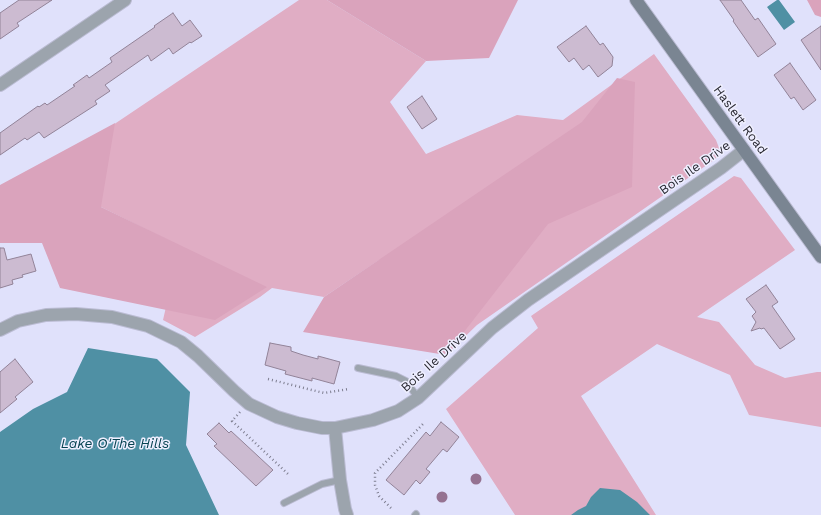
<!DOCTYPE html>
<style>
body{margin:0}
canvas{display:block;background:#e0e1fb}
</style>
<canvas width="821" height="515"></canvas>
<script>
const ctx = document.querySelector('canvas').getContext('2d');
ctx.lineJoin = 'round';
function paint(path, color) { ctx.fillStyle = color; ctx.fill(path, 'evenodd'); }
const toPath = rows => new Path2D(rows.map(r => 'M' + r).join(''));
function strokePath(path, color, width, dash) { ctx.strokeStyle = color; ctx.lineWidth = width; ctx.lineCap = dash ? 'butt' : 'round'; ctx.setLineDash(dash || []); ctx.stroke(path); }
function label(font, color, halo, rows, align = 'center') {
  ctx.font = font + ' "Work Sans",sans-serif'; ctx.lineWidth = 3; ctx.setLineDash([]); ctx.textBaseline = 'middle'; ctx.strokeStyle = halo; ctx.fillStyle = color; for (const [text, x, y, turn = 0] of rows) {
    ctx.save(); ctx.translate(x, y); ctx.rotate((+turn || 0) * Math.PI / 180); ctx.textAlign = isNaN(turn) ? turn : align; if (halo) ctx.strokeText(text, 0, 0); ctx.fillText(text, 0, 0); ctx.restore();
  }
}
paint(toPath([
 [299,0,327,0,426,61,390,102,426,154,517,115,563,120,654,54,716,140,719,148,717,157,714,160,477,325,446,355,379,260,324,297,272,288,260,297,195,337,163,320,180,246,101,207,46,170],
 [734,176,741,178,795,250,697,317,719,322,755,365,785,378,817,372,821,372,821,427,749,415,730,375,657,344,581,396,656,515,515,515,446,409,538,328,531,316]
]), '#e0adc4');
paint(toPath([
 [327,0,518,0,489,58,426,61],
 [807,0,821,0,821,17,815,15],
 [617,78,635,82,632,187,548,224,446,355,303,332,324,297,582,122],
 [115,123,101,207,267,287,215,320,60,288,42,243,0,243,0,185]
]), '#daa3bc');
paint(toPath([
 [777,0,779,0,795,22,784,30,767,7],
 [88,348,157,359,190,392,186,445,219,515,0,515,0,432,33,409,67,392],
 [600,488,620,490,637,502,650,515,571,515,578,510,586,506,591,497]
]), '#4f90a4');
const building = toPath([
 [19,0,52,0,17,23,19,26,0,39,0,13,19,0],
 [720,0,741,0,755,20,758,18,776,44,758,57,733,21,734,20,720,0],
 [173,13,182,26,190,20,202,36,191,43,190,42,173,54,169,48,151,61,148,55,105,85,110,91,95,101,97,104,44,138,39,132,27,140,25,138,0,155,0,133,38,106,39,107,45,103,47,105,75,86,73,85,87,75,89,78,112,62,110,58,155,27,154,26,173,13],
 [586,26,600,45,603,43,613,57,612,66,598,77,589,65,583,70,574,58,569,62,557,47,586,26],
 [821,26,821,70,801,40,821,26],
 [790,63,816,100,803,110,794,97,791,99,774,75,790,63],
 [422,96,437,119,422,129,407,107,422,96],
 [0,248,4,248,7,260,31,254,36,271,22,275,23,277,12,280,13,284,0,288,0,248],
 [766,285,778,302,772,306,795,339,780,349,764,328,761,329,760,328,751,331,756,322,752,316,756,312,746,299,766,285],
 [270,343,291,347,291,351,303,355,318,359,318,356,340,362,334,384,312,378,312,381,285,374,286,371,265,365,270,343],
 [15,359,33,382,15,397,17,399,0,413,0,372,15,359],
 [441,422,459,437,447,452,443,449,426,469,430,472,420,484,416,480,404,495,386,480,426,432,430,436,441,422],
 [219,423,229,433,231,431,273,470,256,486,214,446,217,444,207,434,219,423]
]);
paint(building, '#ccbbd1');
strokePath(building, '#928398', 1);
const lane = toPath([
 [358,368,396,376,406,381,418,398],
 [284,503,322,484,340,480],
 [415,515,416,514]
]);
const street = toPath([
 [0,85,125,0],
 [0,330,18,321,46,315,76,314,112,317,148,326,181,342,198,356,234,391,249,404,277,417,297,423,322,428,335,428,373,420,398,411,418,398,492,328,528,300,721,168,744,150],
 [335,428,340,480,345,509,347,515]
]);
const secondary = toPath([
 [636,0,821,257]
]);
strokePath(lane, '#bbbcd3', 8);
strokePath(street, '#bbbcd3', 14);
strokePath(secondary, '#bbbcd3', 14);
strokePath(toPath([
 [268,379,324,393,349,389],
 [240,412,232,421,290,476],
 [391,508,379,496,375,485,375,473,423,424]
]), '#7e7e90', 2.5, [1, 3]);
strokePath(lane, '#9ca4ad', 6);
strokePath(street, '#9ca4ad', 12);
strokePath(secondary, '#7a8592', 12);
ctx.fillStyle = '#957291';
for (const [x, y] of [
 [476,479],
 [442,497]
]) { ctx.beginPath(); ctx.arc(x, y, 5.5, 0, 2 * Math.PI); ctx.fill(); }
label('13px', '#292933', '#efefff', [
 ["Haslett Road",740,120,54],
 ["Bois Ile Drive",695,168,-35],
 ["Bois Ile Drive",434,362,-42]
]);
label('italic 14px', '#074352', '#efefff', [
 ["Lake O'The Hills",115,444]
]);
</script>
